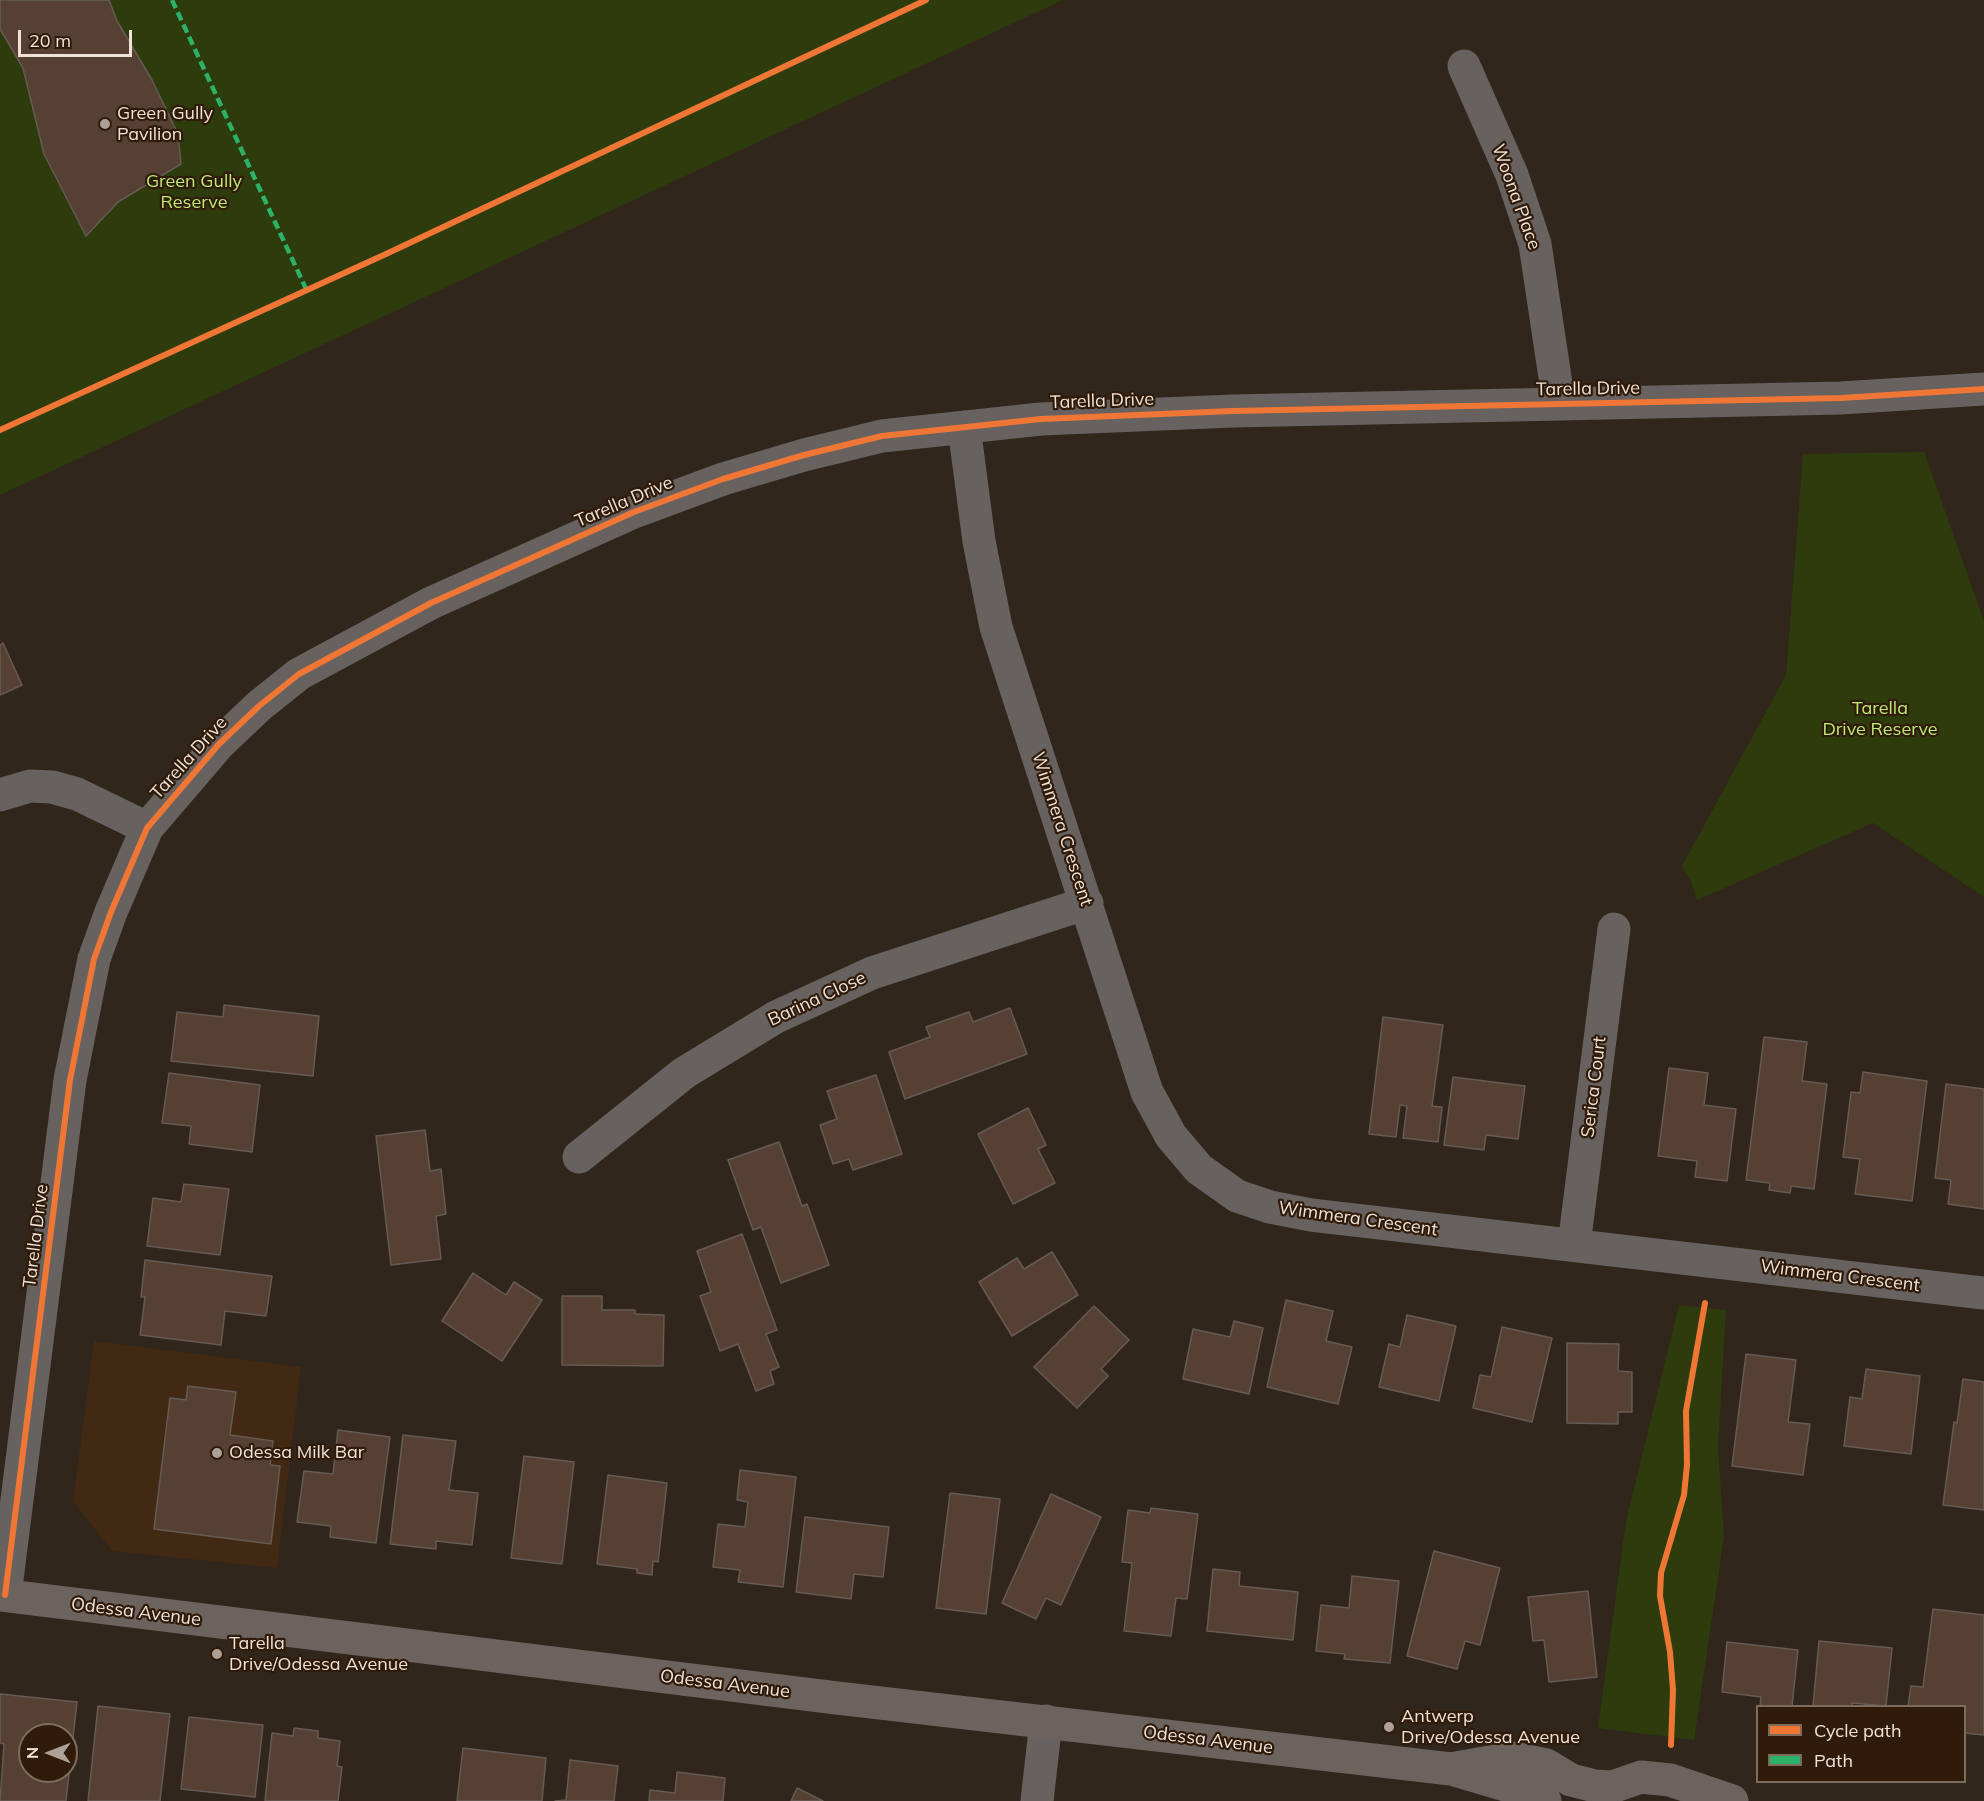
<!DOCTYPE html>
<style>
body{margin:0}
#map{position:relative;width:1984px;height:1801px;overflow:hidden;background:#31261c;font-family:Mulish,sans-serif}
canvas{display:block}
.legend{position:absolute;left:1756px;top:1705px;width:210px;height:78px;box-sizing:border-box;background:#301b0a;border:2px solid #7d6b5c;margin:0;padding:8px 10px;list-style:none;font-size:18px;color:#f0e2d7}
.legend li{display:flex;align-items:center;gap:12px;height:30px}
.legend b{width:30px;border:2px solid #7d6b5c}
.north{position:absolute;left:18px;top:1723px;width:60px;height:60px;box-sizing:border-box;background:#301b0a;border:2px solid #7d6b5c;border-radius:50%;rotate:270deg;font-size:16px;font-weight:700;line-height:24px;text-align:center;color:#f0e2d7}
.north::after{content:'';display:block;margin:auto;width:21px;height:27px;background:#ada096;clip-path:polygon(50% 0,100% 100%,50% 72%,0 100%)}
.scale{position:absolute;left:18px;top:30px;width:114px;height:27px;box-sizing:border-box;border:3px solid #f0e2d7;border-top:0;padding-left:8px;font-size:18px;line-height:21px;white-space:nowrap;color:#f0e2d7;-webkit-text-stroke:4px #301b0a;paint-order:stroke}
</style>
<div id="map">
<canvas width="1984" height="1801"></canvas>
<ul class="legend">
<li><b style="height:8px;background:#f07635"></b>Cycle path</li>
<li><b style="height:8px;background:#2db169"></b>Path</li>
</ul>
<div class="north">N</div>
<div class="scale">20 m</div>
</div>
<script>
const ctx = document.querySelector('canvas').getContext('2d');
ctx.lineJoin = 'round';
function paint(path, color) { ctx.fillStyle = color; ctx.fill(path, 'evenodd'); }
const toPath = rows => new Path2D(rows.map(r => 'M' + r).join(''));
function strokePath(path, color, width, dash) { ctx.strokeStyle = color; ctx.lineWidth = width; ctx.lineCap = dash ? 'butt' : 'round'; ctx.setLineDash(dash || []); ctx.stroke(path); }
function label(font, color, halo, rows, align = 'center') {
  ctx.font = font + ' Mulish,sans-serif'; ctx.lineWidth = 4.5; ctx.setLineDash([]); ctx.textBaseline = 'middle'; ctx.strokeStyle = halo; ctx.fillStyle = color; for (const [text, x, y, turn = 0] of rows) {
    ctx.save(); ctx.translate(x, y); ctx.rotate((+turn || 0) * Math.PI / 180); ctx.textAlign = isNaN(turn) ? turn : align; if (halo) ctx.strokeText(text, 0, 0); ctx.fillText(text, 0, 0); ctx.restore();
  }
}
paint(toPath([
 [94,1341,301,1367,277,1568,112,1551,73,1501]
]), '#412913');
paint(toPath([
 [0,0,1063,0,0,495],
 [1924,452,1984,621,1984,897,1873,823,1697,900,1691,882,1682,866,1786,675,1803,454],
 [1679,1305,1726,1310,1718,1447,1724,1537,1694,1740,1598,1728,1626,1521]
]), '#2d3b0d');
const building = toPath([
 [0,0,109,0,117,21,152,80,178,134,181,164,118,202,86,236,44,154,23,68,0,29,0,0],
 [3,643,22,685,0,695,0,645,3,643],
 [224,1005,319,1016,313,1076,171,1061,177,1012,223,1017,224,1005],
 [1010,1008,1027,1054,905,1099,889,1052,930,1037,926,1027,969,1012,973,1022,1010,1008],
 [1383,1017,1443,1025,1432,1106,1442,1107,1438,1142,1403,1138,1407,1106,1400,1105,1396,1137,1369,1134,1383,1017],
 [1764,1037,1807,1042,1802,1081,1827,1084,1814,1189,1791,1186,1790,1193,1769,1190,1770,1183,1746,1180,1764,1037],
 [1669,1068,1708,1073,1704,1105,1736,1109,1727,1181,1695,1177,1697,1161,1658,1156,1669,1068],
 [1863,1072,1927,1081,1912,1201,1855,1194,1860,1159,1843,1157,1851,1092,1860,1093,1863,1072],
 [169,1073,260,1085,252,1152,189,1144,191,1126,162,1123,169,1073],
 [876,1075,902,1154,853,1170,849,1159,833,1164,820,1125,837,1119,827,1091,876,1075],
 [1453,1077,1525,1086,1518,1139,1486,1135,1484,1150,1444,1145,1453,1077],
 [1946,1084,1984,1089,1984,1209,1948,1204,1951,1180,1935,1178,1946,1084],
 [1028,1108,1046,1145,1038,1149,1055,1183,1013,1204,978,1134,1028,1108],
 [425,1130,430,1171,441,1169,446,1214,436,1216,441,1259,391,1265,376,1136,425,1130],
 [779,1142,802,1206,807,1204,829,1265,781,1283,761,1227,753,1230,728,1160,779,1142],
 [184,1184,229,1189,220,1255,147,1246,153,1198,181,1202,184,1184],
 [742,1234,777,1330,766,1334,779,1367,770,1371,774,1384,756,1391,738,1344,720,1351,700,1296,711,1292,697,1251,742,1234],
 [1052,1252,1078,1295,1012,1336,979,1282,1017,1258,1024,1269,1052,1252],
 [145,1260,272,1276,266,1316,225,1311,221,1345,140,1335,145,1297,141,1297,145,1260],
 [473,1273,506,1295,514,1282,542,1300,502,1361,442,1321,473,1273],
 [562,1296,602,1296,602,1310,635,1310,635,1314,664,1315,663,1366,562,1365,562,1296],
 [1286,1300,1333,1311,1326,1341,1352,1347,1338,1404,1267,1387,1286,1300],
 [1094,1306,1129,1340,1101,1369,1108,1376,1077,1408,1034,1367,1094,1306],
 [1407,1315,1456,1326,1439,1401,1379,1387,1389,1344,1400,1347,1407,1315],
 [1234,1321,1263,1328,1249,1394,1183,1379,1193,1329,1230,1337,1234,1321],
 [1502,1327,1552,1338,1532,1422,1473,1408,1480,1375,1491,1377,1502,1327],
 [1567,1343,1619,1344,1618,1371,1632,1372,1632,1412,1618,1412,1618,1424,1567,1423,1567,1343],
 [1746,1354,1796,1360,1788,1422,1810,1424,1803,1475,1732,1466,1746,1354],
 [1866,1369,1920,1376,1911,1454,1844,1446,1850,1397,1862,1399,1866,1369],
 [1963,1379,1984,1382,1984,1510,1943,1505,1954,1422,1957,1423,1963,1379],
 [188,1386,236,1392,230,1435,273,1441,270,1465,280,1466,271,1544,154,1529,170,1398,186,1400,188,1386],
 [338,1430,390,1437,376,1543,330,1537,331,1526,297,1522,304,1471,333,1474,338,1430],
 [403,1435,456,1441,449,1490,478,1493,472,1545,436,1541,436,1549,390,1544,403,1435],
 [524,1456,574,1462,562,1564,511,1558,524,1456],
 [740,1470,796,1477,783,1587,738,1582,740,1570,713,1567,718,1524,745,1527,748,1502,737,1500,740,1470],
 [608,1475,667,1483,658,1562,653,1561,652,1575,637,1573,637,1569,597,1564,608,1475],
 [950,1493,1000,1499,986,1614,936,1608,950,1493],
 [1051,1494,1101,1517,1061,1605,1046,1598,1036,1619,1002,1603,1051,1494],
 [1151,1508,1198,1514,1187,1599,1176,1598,1171,1636,1124,1631,1132,1563,1122,1562,1128,1510,1150,1513,1151,1508],
 [805,1517,889,1527,883,1577,854,1574,851,1599,796,1592,805,1517],
 [1434,1551,1500,1568,1480,1645,1465,1641,1457,1669,1407,1656,1434,1551],
 [1213,1569,1240,1572,1239,1586,1298,1592,1293,1640,1207,1631,1213,1569],
 [1352,1576,1399,1581,1390,1663,1344,1659,1345,1654,1316,1651,1321,1605,1349,1608,1352,1576],
 [1588,1591,1597,1677,1549,1682,1544,1640,1533,1641,1528,1597,1588,1591],
 [1933,1609,1984,1615,1984,1735,1964,1733,1964,1706,1908,1706,1911,1686,1923,1687,1933,1609],
 [1819,1641,1892,1648,1886,1706,1852,1703,1852,1706,1813,1706,1819,1641],
 [1727,1642,1798,1650,1792,1706,1760,1706,1761,1697,1722,1692,1727,1642],
 [0,1694,77,1702,66,1801,0,1801,4,1744,0,1743,0,1694],
 [30,1735,66,1735,66,1771,30,1771,30,1735],
 [98,1706,170,1714,160,1801,88,1801,98,1706],
 [189,1717,263,1725,255,1797,181,1789,189,1717],
 [294,1728,318,1731,318,1738,340,1741,337,1766,342,1767,338,1801,265,1801,272,1733,293,1736,294,1728],
 [463,1748,546,1758,542,1801,457,1801,463,1748],
 [570,1760,618,1766,614,1801,555,1801,566,1800,570,1760],
 [677,1772,725,1778,723,1801,649,1801,650,1790,675,1793,677,1772],
 [797,1788,823,1801,791,1801,797,1788]
]);
paint(building, '#564033');
strokePath(building, '#665b54', 1.5);
strokePath(toPath([
 [1464,66,1512,175,1535,244,1559,404],
 [964,427,979,541,996,627,1147,1092,1171,1136,1199,1169,1237,1196,1270,1207,1311,1215,1984,1293],
 [0,795,30,786,52,787,77,794,147,828],
 [579,1157,684,1073,776,1017,872,973,1087,903],
 [1574,1245,1614,929],
 [5,1595,70,1080,94,959,111,912,147,828,219,744,259,706,299,674,431,603,634,512,723,479,804,455,882,436,1041,419,1233,411,1841,398,1984,389],
 [1037,1801,1046,1721]
]), '#67625f', 33);
strokePath(toPath([
 [0,1595,837,1698,1451,1769,1529,1792,1545,1801],
 [1456,1768,1513,1758,1546,1765,1571,1780,1595,1786,1612,1787,1641,1777,1670,1780,1732,1801]
]), '#6c635f', 33);
strokePath(toPath([
 [172,0,307,291]
]), '#2db169', 4.5, [9, 4.5]);
strokePath(toPath([
 [0,430,386,254,926,0],
 [5,1595,70,1080,94,959,111,912,147,828,219,744,259,706,299,674,431,603,634,512,723,479,804,455,882,436,1041,419,1233,411,1841,398,1984,389],
 [1671,1745,1673,1690,1670,1652,1660,1596,1661,1573,1684,1495,1687,1465,1686,1411,1705,1303]
]), '#f07635', 6);
for (const [x, y, r, color] of [
 [105,124,6,"#ada096"],
 [217,1453,6,"#ada096"],
 [217,1654,6,"#ada096"],
 [1389,1727,6,"#ada096"]
]) { const dot = new Path2D(); dot.arc(x, y, r, 0, 2 * Math.PI); ctx.fillStyle = color; ctx.fill(dot); strokePath(dot, '#301b0a', 2); }
label('18px', '#f0e2d7', '#301b0a', [
 ["Green Gully",117,114],
 ["Pavilion",117,135],
 ["Odessa Milk Bar",229,1453],
 ["Tarella",229,1644],
 ["Drive/Odessa Avenue",229,1665],
 ["Antwerp",1401,1717],
 ["Drive/Odessa Avenue",1401,1738]
], 'left');
label('18px', '#baeb72', '#301b0a', [
 ["Green Gully",194,182],
 ["Reserve",194,203],
 ["Tarella",1880,709],
 ["Drive Reserve",1880,730]
]);
label('18px', '#f0e2d7', '#301b0a', [
 ["Woona Place",1516,197,70],
 ["Tarella Drive",1588,389,-1],
 ["Tarella Drive",1102,401,-2],
 ["Tarella Drive",624,502,-23],
 ["Tarella Drive",189,758,-48],
 ["Wimmera Crescent",1062,829,72],
 ["Barina Close",817,999,-25],
 ["Serica Court",1594,1087,-83],
 ["Wimmera Crescent",1358,1219,8],
 ["Tarella Drive",36,1236,-83],
 ["Wimmera Crescent",1840,1276,7],
 ["Odessa Avenue",136,1612,7],
 ["Odessa Avenue",725,1684,7],
 ["Odessa Avenue",1208,1740,7]
]);
</script>
